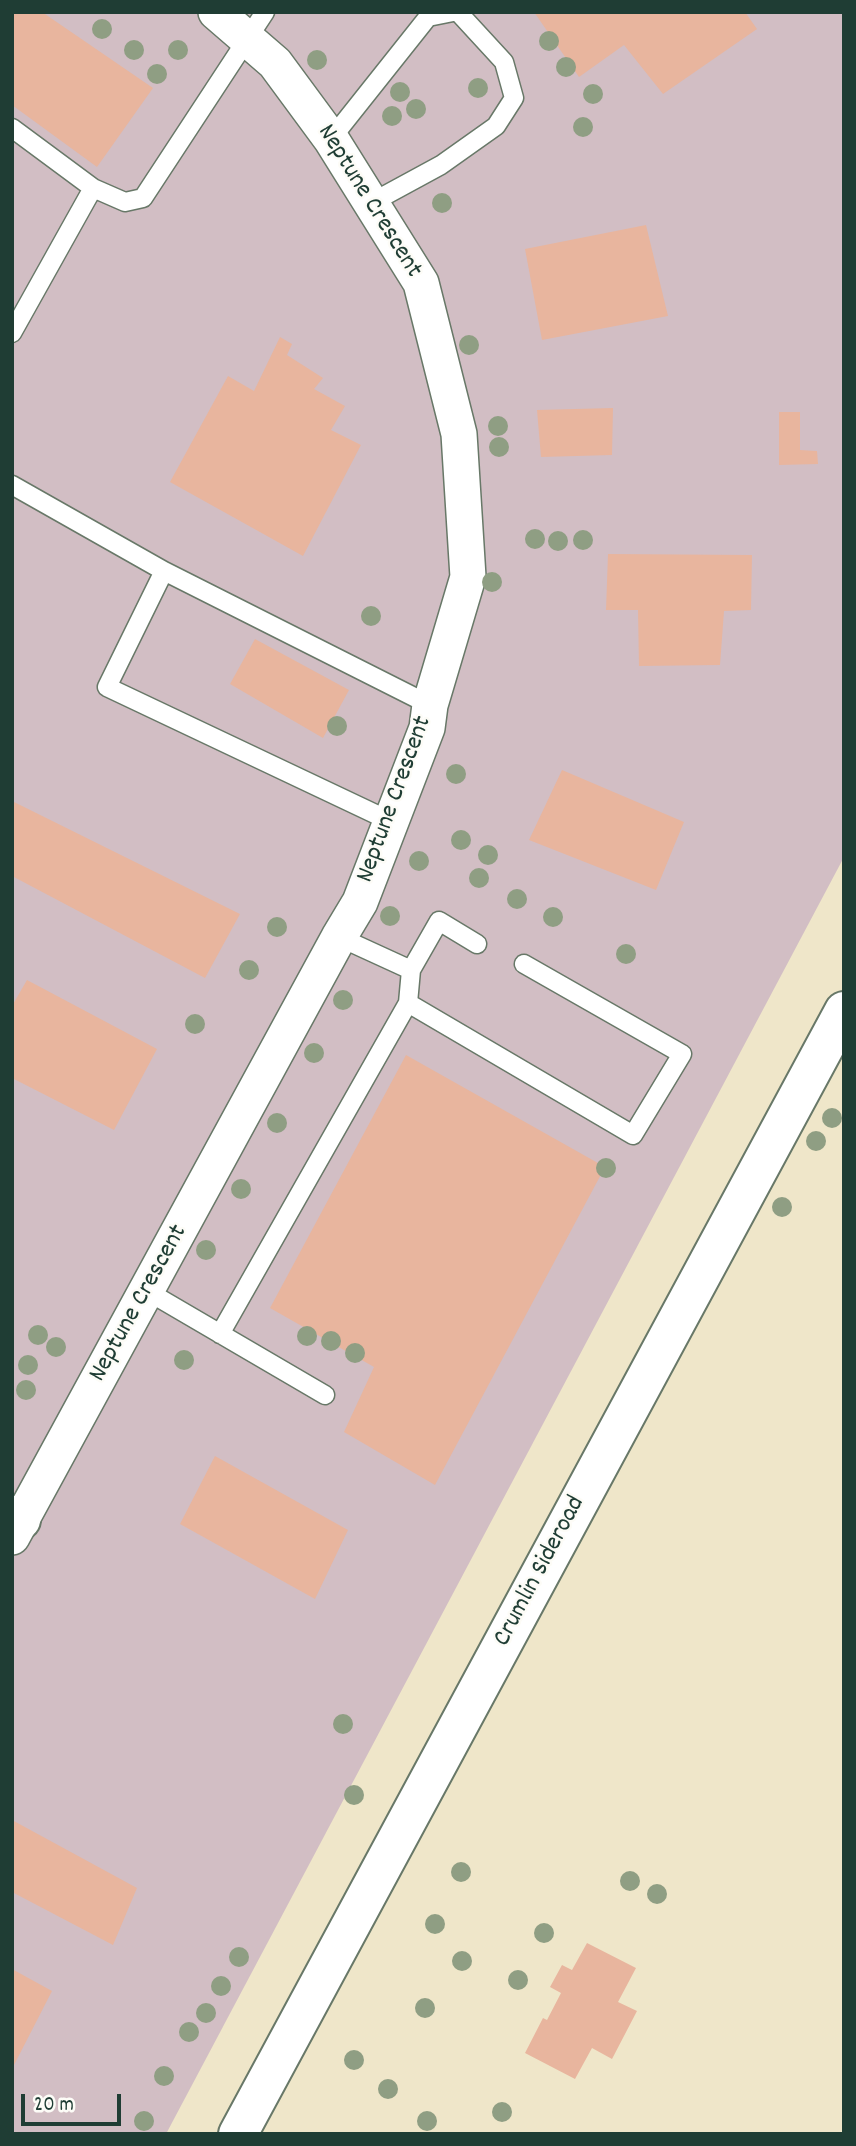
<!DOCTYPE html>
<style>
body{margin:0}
#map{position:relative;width:856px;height:2146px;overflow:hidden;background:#efe6c9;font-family:Dekko,sans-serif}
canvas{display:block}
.frame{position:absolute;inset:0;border:14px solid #1f3d34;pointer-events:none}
.scale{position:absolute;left:21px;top:2094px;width:100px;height:32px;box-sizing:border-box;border:4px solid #1f3d34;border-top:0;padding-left:9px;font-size:21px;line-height:24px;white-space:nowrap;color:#1f3d34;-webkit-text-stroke:5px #fdfcf7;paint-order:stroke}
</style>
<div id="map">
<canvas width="856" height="2146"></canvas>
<div class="frame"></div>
<div class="scale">20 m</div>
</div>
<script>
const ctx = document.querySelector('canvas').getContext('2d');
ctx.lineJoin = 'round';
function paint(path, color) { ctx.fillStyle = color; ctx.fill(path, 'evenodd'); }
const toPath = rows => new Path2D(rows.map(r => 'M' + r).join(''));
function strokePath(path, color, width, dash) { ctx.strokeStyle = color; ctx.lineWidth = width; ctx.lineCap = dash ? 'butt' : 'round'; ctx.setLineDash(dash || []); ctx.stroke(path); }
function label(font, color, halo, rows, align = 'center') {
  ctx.font = font + ' Dekko,sans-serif'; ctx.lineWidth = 5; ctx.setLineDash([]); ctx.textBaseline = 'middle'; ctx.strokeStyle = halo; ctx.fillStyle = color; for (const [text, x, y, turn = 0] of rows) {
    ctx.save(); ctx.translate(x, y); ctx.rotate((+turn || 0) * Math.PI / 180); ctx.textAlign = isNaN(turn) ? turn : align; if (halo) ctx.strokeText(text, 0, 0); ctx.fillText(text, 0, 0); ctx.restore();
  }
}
paint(toPath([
 [12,12,844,12,844,857,166,2134,12,2134]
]), '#d2bec4');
paint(toPath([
 [12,12,42,12,153,88,97,167,12,105],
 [534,12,745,12,757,29,663,94,624,45,579,77],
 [646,225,668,316,542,340,525,249],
 [280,337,292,344,287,355,323,378,314,389,345,406,331,430,361,445,303,556,170,482,228,376,254,391],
 [613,408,612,455,541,457,537,410],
 [779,412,800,412,800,450,817,451,818,464,779,465],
 [608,554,752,555,751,610,724,611,720,665,639,666,638,610,606,610],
 [255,639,349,690,323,738,230,684],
 [562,770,684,822,656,890,529,840],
 [12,801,240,914,205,978,12,876],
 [27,980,157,1049,114,1130,12,1078,12,1006],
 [406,1055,605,1167,435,1485,344,1432,374,1367,270,1308],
 [215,1456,348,1530,315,1599,180,1524],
 [12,1820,137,1888,113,1945,12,1892],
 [587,1943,636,1968,618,2002,637,2011,612,2059,592,2048,575,2079,525,2053,543,2018,547,2020,561,1993,550,1987,562,1965,572,1970],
 [12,1969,52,1991,12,2069]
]), '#e8b59e');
const service = toPath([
 [12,128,93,188,125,202,143,198,265,12],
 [331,139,428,17,453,12],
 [371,203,441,165,496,126,514,98,504,62,458,12],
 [12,333,93,188],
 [12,485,164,571,107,687,390,821],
 [164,571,430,705],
 [339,937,411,970],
 [408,1003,633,1135,682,1054,524,964],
 [147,1291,325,1395],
 [220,1334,408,1003,411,970,439,921,477,944]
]);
const minor = toPath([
 [12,1537,339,937,360,902,427,728,430,705,468,577,459,434,421,283,331,139,275,63,216,12]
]);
const tertiary = toPath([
 [12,1515,21,1520],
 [238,2134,844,1011]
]);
strokePath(service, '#687868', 21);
strokePath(minor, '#687868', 38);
strokePath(tertiary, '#687868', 42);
strokePath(service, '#fff', 18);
strokePath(minor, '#fff', 35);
strokePath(tertiary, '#fff', 38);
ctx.fillStyle = '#8f9e83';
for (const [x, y] of [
 [102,29],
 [549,41],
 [134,50],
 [178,50],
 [317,60],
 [566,67],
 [157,74],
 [478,88],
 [400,92],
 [593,94],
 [416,109],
 [392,116],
 [583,127],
 [442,203],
 [469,345],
 [498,426],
 [499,447],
 [535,539],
 [583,540],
 [558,541],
 [492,582],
 [371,616],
 [337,726],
 [456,774],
 [461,840],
 [488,855],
 [419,861],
 [479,878],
 [517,899],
 [390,916],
 [553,917],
 [277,927],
 [626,954],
 [249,970],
 [343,1000],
 [195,1024],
 [314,1053],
 [832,1118],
 [277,1123],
 [816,1141],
 [606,1168],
 [241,1189],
 [782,1207],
 [206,1250],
 [38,1335],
 [307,1336],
 [331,1341],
 [56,1347],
 [355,1353],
 [184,1360],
 [28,1365],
 [26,1390],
 [343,1724],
 [354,1795],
 [461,1872],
 [630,1881],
 [657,1894],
 [435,1924],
 [544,1933],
 [239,1957],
 [462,1961],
 [518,1980],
 [221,1986],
 [425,2008],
 [206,2013],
 [189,2032],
 [354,2060],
 [164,2076],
 [388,2089],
 [502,2112],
 [144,2121],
 [427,2121]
]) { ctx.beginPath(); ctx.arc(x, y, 10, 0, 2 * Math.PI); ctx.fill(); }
label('26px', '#1f3d34', '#fdfcf7', [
 ["Neptune Crescent",368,202,58],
 ["Neptune Crescent",396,800,-70],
 ["Neptune Crescent",140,1304,-61],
 ["Crumlin Sideroad",541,1572,-62]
]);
</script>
